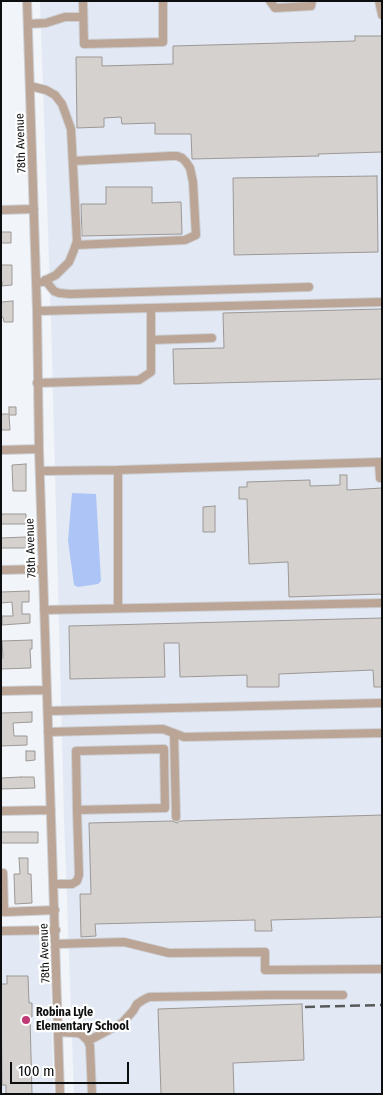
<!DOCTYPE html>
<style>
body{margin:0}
#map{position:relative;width:383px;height:1095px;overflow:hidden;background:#f1f4f8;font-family:"Fira Sans Condensed",sans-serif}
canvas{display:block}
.frame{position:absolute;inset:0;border:2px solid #0d0e0f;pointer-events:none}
.scale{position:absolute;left:10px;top:1062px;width:119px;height:22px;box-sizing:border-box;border:2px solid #0d0e0f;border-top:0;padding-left:6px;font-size:15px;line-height:18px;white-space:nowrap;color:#0d0e0f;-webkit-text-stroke:4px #fff;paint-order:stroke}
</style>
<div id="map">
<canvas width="383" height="1095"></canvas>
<div class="frame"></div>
<div class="scale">100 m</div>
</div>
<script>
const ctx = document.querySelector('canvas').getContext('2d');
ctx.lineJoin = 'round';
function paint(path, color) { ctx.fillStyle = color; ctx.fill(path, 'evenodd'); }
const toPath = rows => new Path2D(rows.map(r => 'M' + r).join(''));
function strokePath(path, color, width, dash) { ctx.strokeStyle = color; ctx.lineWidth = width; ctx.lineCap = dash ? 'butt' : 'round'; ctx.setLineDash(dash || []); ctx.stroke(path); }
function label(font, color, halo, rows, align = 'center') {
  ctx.font = font + ' "Fira Sans Condensed",sans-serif'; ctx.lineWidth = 4.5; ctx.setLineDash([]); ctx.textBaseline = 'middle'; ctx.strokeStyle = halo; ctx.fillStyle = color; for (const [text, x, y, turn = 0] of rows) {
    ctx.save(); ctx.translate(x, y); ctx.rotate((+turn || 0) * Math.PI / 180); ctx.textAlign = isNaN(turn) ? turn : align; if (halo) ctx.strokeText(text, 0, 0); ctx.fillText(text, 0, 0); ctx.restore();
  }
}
paint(toPath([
 [40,1,382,1,382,1094,74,1094,64,817,51,319],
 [42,934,46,935,49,945,54,1094,1,1094,1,935]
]), '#e3e9f4');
paint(toPath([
 [72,493,96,494,101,581,98,584,78,587,74,585,68,540]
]), '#adc5f6');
const building = toPath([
 [355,36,382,36,382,152,318,154,319,156,192,159,191,134,155,134,155,123,122,124,121,117,104,118,104,127,77,128,76,57,102,57,102,66,173,64,173,46,355,41,355,36],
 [377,176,378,252,234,255,233,178,377,176],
 [106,187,152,187,152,203,181,202,182,234,82,236,81,204,106,204,106,187],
 [1,232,11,232,11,243,1,243,1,232],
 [1,265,12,265,12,285,2,286,2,281,1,281,1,265],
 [13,301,13,322,4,322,3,317,1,317,1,302,13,301],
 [382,309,382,379,174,384,173,349,224,348,223,313,382,309],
 [9,407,16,407,16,415,9,415,10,430,1,430,1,414,9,414,9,407],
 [26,464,26,491,13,491,12,465,26,464],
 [340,475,347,475,347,490,382,488,382,594,289,597,288,562,249,564,247,499,239,499,239,487,247,487,247,482,310,480,310,486,340,485,340,475],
 [215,506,215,532,203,532,203,507,215,506],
 [1,514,26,514,26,524,1,524,1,514],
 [26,537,26,548,1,548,1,538,26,537],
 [29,591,29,602,22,602,22,614,30,614,30,623,2,625,2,616,13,616,12,602,1,603,1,592,29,591],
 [382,618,382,687,374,687,373,670,279,674,279,687,247,687,247,675,180,677,179,643,164,643,165,677,70,679,69,626,382,618],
 [32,640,32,649,30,649,31,668,1,669,1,658,3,658,2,641,32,640],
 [32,712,32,722,13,723,14,736,27,736,27,745,1,746,1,713,32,712],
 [26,751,35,751,35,760,26,761,26,751],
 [21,777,34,777,35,788,1,789,1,778,21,777],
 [382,815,382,917,271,920,272,931,255,931,255,920,95,924,96,936,81,937,80,894,91,894,89,823,172,821,177,823,180,821,382,815],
 [1,832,38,832,38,843,1,843,1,832],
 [19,858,28,858,28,874,31,874,32,903,15,904,14,874,20,874,19,858],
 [7,976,28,976,29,1003,32,1003,32,1017,30,1017,32,1094,6,1094,6,1085,2,1085,1,984,7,984,7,976],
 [302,1004,304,1060,233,1063,234,1094,161,1094,158,1009,302,1004]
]);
paint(building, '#d5d1ce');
strokePath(building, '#9c9896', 1);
const minor = toPath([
 [27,1,37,311,39,449,60,1094],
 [83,1,84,44,163,42,163,1],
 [270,1,275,8,311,6,312,1],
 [379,1,382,15],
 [28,24,46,23,65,17,83,17],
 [30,86,46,90,55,95,62,104,71,129,77,241,74,250,69,262,56,275,42,282],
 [73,161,171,156,177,156,182,158,186,162,190,168,193,182,196,235,185,240,76,245],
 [1,210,34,209],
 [45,280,54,291,59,293,70,294,309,287],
 [37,311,151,308],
 [151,340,212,338],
 [37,383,139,380,151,372,151,308,382,302],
 [1,450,39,449],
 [379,462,380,478,382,478],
 [118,470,382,462],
 [40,471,118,470,118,608],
 [1,570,43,569],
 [44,610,382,603],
 [1,691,47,690],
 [48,711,382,703],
 [48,732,163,729,184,737,382,733],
 [174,733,176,817],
 [1,811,51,810],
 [3,873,4,912,55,910],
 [54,884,72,884,77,881,79,875,77,810,76,751,164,749,165,808,77,810],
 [1,931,56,930],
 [56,944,124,942,169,953,265,952,265,970,382,969],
 [58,1032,77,1033,81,1034,88,1041,90,1046,92,1094],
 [88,1041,122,1023,133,1011,137,1004,143,1000,149,997,270,995,343,995]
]);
strokePath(minor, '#cdcfd3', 10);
strokePath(minor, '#bba596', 8);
strokePath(toPath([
 [305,1007,382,1005]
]), '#58595b', 2.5, [10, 5]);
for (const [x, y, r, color] of [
 [26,1020,5,"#c03876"]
]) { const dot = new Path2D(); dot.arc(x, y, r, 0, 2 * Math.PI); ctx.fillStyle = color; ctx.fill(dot); strokePath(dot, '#fff', 2); }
label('12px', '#0d0e0f', '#fff', [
 ["78th Avenue",21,143,-92],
 ["78th Avenue",31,548,-92],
 ["78th Avenue",45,953,-92]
]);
label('bold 12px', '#0d0e0f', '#fff', [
 ["Robina Lyle",36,1013],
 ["Elementary School",36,1027]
], 'left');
</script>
